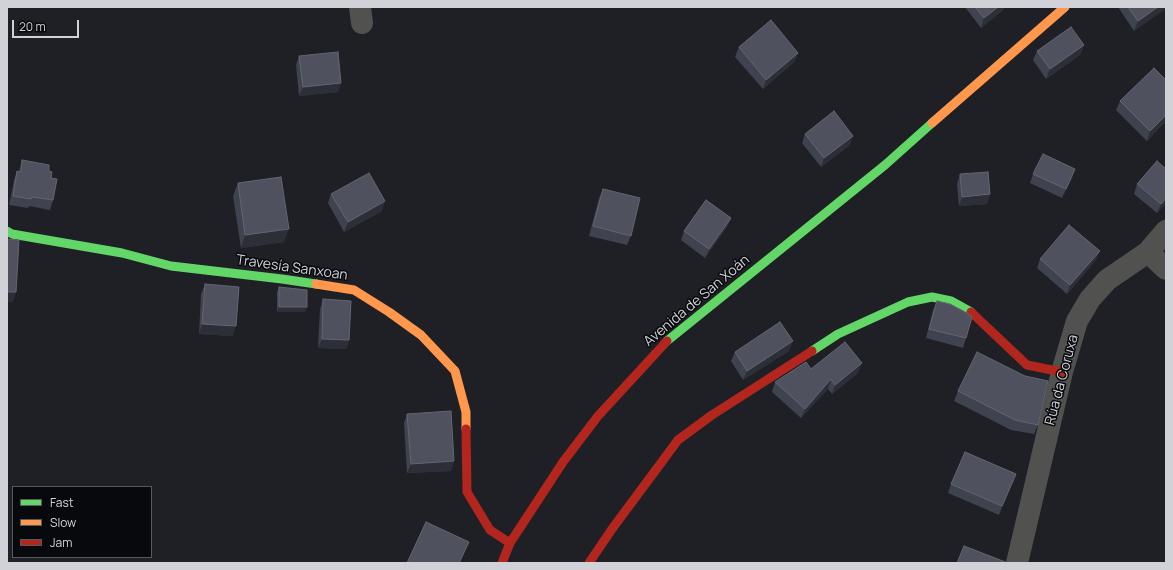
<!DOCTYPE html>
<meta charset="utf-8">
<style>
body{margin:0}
#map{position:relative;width:1173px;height:570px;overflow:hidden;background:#1f2025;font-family:Manrope,sans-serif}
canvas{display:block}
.frame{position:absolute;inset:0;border:8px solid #d0d2d8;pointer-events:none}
.legend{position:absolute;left:12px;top:486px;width:140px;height:72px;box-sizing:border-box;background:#08090d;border:1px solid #58595e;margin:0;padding:5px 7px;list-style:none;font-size:12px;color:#d0d2d8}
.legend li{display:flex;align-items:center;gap:8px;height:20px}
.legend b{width:20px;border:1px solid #58595e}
.scale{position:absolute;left:12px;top:20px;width:67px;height:18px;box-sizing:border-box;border:2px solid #d0d2d8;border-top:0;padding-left:5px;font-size:12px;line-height:14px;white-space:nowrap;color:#d0d2d8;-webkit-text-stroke:3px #08090d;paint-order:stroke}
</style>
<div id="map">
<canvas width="1173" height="570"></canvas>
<div class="frame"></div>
<ul class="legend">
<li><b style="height:5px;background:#63d668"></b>Fast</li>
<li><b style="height:5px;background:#ff974d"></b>Slow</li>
<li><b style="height:5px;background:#b3261e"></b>Jam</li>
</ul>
<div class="scale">20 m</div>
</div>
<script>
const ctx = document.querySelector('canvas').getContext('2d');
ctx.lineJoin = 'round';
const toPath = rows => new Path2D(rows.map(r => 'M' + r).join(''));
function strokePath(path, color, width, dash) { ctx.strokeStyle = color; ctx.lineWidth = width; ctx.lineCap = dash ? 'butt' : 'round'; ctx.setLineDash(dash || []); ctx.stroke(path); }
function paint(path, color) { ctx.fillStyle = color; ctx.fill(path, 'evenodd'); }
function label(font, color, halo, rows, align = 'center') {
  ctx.font = font + ' Manrope,sans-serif'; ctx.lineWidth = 3; ctx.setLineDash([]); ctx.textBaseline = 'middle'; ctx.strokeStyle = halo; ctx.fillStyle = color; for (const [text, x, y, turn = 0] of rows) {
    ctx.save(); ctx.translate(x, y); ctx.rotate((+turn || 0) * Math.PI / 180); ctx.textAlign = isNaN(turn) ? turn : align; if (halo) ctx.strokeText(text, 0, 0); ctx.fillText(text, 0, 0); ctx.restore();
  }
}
strokePath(toPath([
 [360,7,362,23],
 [1148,252,1166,269],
 [1017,563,1062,372,1077,321,1090,299,1107,280,1148,252,1166,231]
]), '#515150', 22);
strokePath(toPath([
 [7,231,12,234,122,253,171,266,282,279,316,284],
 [667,341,885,165,932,123],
 [812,351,838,334,908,302,932,297,951,301,971,312]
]), '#63d668', 9);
strokePath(toPath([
 [932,123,1065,7],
 [316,284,354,290,389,312,421,335,455,371,466,412,466,429]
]), '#ff974d', 9);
strokePath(toPath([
 [971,312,1027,365,1062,372],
 [466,429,467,492,490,530,510,543],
 [502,563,510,543,563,462,598,416,667,341],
 [589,563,612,529,678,440,712,415,812,351]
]), '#b3261e', 9);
paint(toPath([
 [965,7,1004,7,1003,10,981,28],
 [1118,7,1166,7,1134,31],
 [1084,45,1080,55,1046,79,1033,60,1037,51],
 [739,47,798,53,794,62,763,89,735,57],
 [299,56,338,92,299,96,296,65],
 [1120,101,1166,121,1147,141,1116,110],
 [805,134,850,145,821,167,802,143],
 [22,160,49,171,51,178,53,200,50,210,29,206,28,208,9,205,14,180,17,171,19,171],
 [1075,169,1072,178,1062,198,1030,183,1033,174],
 [960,174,990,194,987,204,959,206,957,184],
 [238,183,284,242,241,248,233,196],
 [1137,184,1166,203,1157,213,1134,194],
 [603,189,631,236,627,245,589,236,599,198],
 [331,194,382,211,344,232,328,203],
 [731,218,727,227,705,258,681,240,684,231],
 [1040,259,1096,260,1067,294,1037,268],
 [205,284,233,336,199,334,201,294],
 [279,287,307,307,305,312,277,312,277,292],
 [323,299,349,340,346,349,318,348,320,309],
 [937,301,966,338,963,348,926,338,933,310],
 [789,351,743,380,731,361,735,352],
 [811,369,858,373,832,394,828,389,801,418,772,392,775,382],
 [1025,376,1038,425,1034,434,1011,430,954,401,958,391],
 [407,414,451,471,407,473,404,423],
 [1016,474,999,515,948,493,951,484]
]), '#3f424f');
paint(toPath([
 [998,7,1004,7,1003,10,981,28,984,18],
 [1158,7,1166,7,1166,9,1134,31,1138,21],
 [1084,45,1080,55,1046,79,1050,69],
 [798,53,794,62,763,89,766,80],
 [341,83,338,92,299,96,303,87],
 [1166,115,1166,121,1147,141,1150,131],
 [853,136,850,145,821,167,824,158],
 [1075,169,1072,178,1062,198,1066,189],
 [990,194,987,204,959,206,962,197],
 [1166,198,1166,203,1157,213,1161,204],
 [385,201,382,211,344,232,348,222],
 [731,218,727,227,705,258,709,249],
 [289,229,284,242,241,248,245,235],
 [1100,251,1096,260,1067,294,1070,285],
 [7,292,16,292,13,302,7,302],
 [279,307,307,307,305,312,277,312],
 [202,324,236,326,233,336,199,334],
 [322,339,349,340,346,349,318,348],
 [793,341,789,351,743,380,747,371],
 [862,363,858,373,832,394,835,385],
 [831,379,828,389,801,418,805,409],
 [454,461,451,471,407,473,411,464],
 [1016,474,1013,483,999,515,1002,506],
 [469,542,460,563,459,563]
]), '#2c2e38');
const building = toPath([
 [975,7,998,7,984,18,975,7],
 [1128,7,1158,7,1138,21,1128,7],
 [771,20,798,53,766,80,739,47,771,20],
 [1071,27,1084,45,1050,69,1037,51,1071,27],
 [338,52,341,83,303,87,299,56,338,52],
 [1154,68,1166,80,1166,115,1150,131,1120,101,1154,68],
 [834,111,853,136,824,158,805,134,834,111],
 [1043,154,1075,169,1066,189,1033,174,1043,154],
 [22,160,49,165,49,171,52,172,51,178,57,179,53,200,32,197,31,199,13,196,17,171,21,172,22,160],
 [1157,161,1166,169,1166,198,1161,204,1137,184,1157,161],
 [988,172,990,194,962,197,960,174,988,172],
 [369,173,385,201,348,222,331,194,369,173],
 [281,177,289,229,245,235,238,183,281,177],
 [603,189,640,198,631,236,593,226,603,189],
 [706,200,731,218,709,249,684,231,706,200],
 [1069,225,1100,251,1070,285,1040,259,1069,225],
 [7,239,19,240,16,292,7,292,7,239],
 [205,284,239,287,236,326,202,324,205,284],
 [279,287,307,290,307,307,279,307,279,287],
 [323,299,351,301,349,340,322,339,323,299],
 [937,301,950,304,967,313,972,317,966,338,929,329,937,301],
 [780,322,793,341,747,371,735,352,780,322],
 [845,342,862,363,835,385,831,379,805,409,775,382,806,362,811,369,845,342],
 [977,352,1025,376,1048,381,1038,425,1015,420,958,391,977,352],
 [451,411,454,461,411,464,407,414,451,411],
 [965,452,1016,474,1002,506,951,484,965,452],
 [426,522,469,542,459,563,407,563,426,522],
 [964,546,1008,563,957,563,964,546]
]);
paint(building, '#4f515e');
strokePath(building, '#636671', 1);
label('14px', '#d0d2d8', '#08090d', [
 ["Travesía Sanxoan",292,268,8],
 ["Avenida de San Xoán",697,301,-40],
 ["Rúa da Coruxa",1062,380,-75]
]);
</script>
